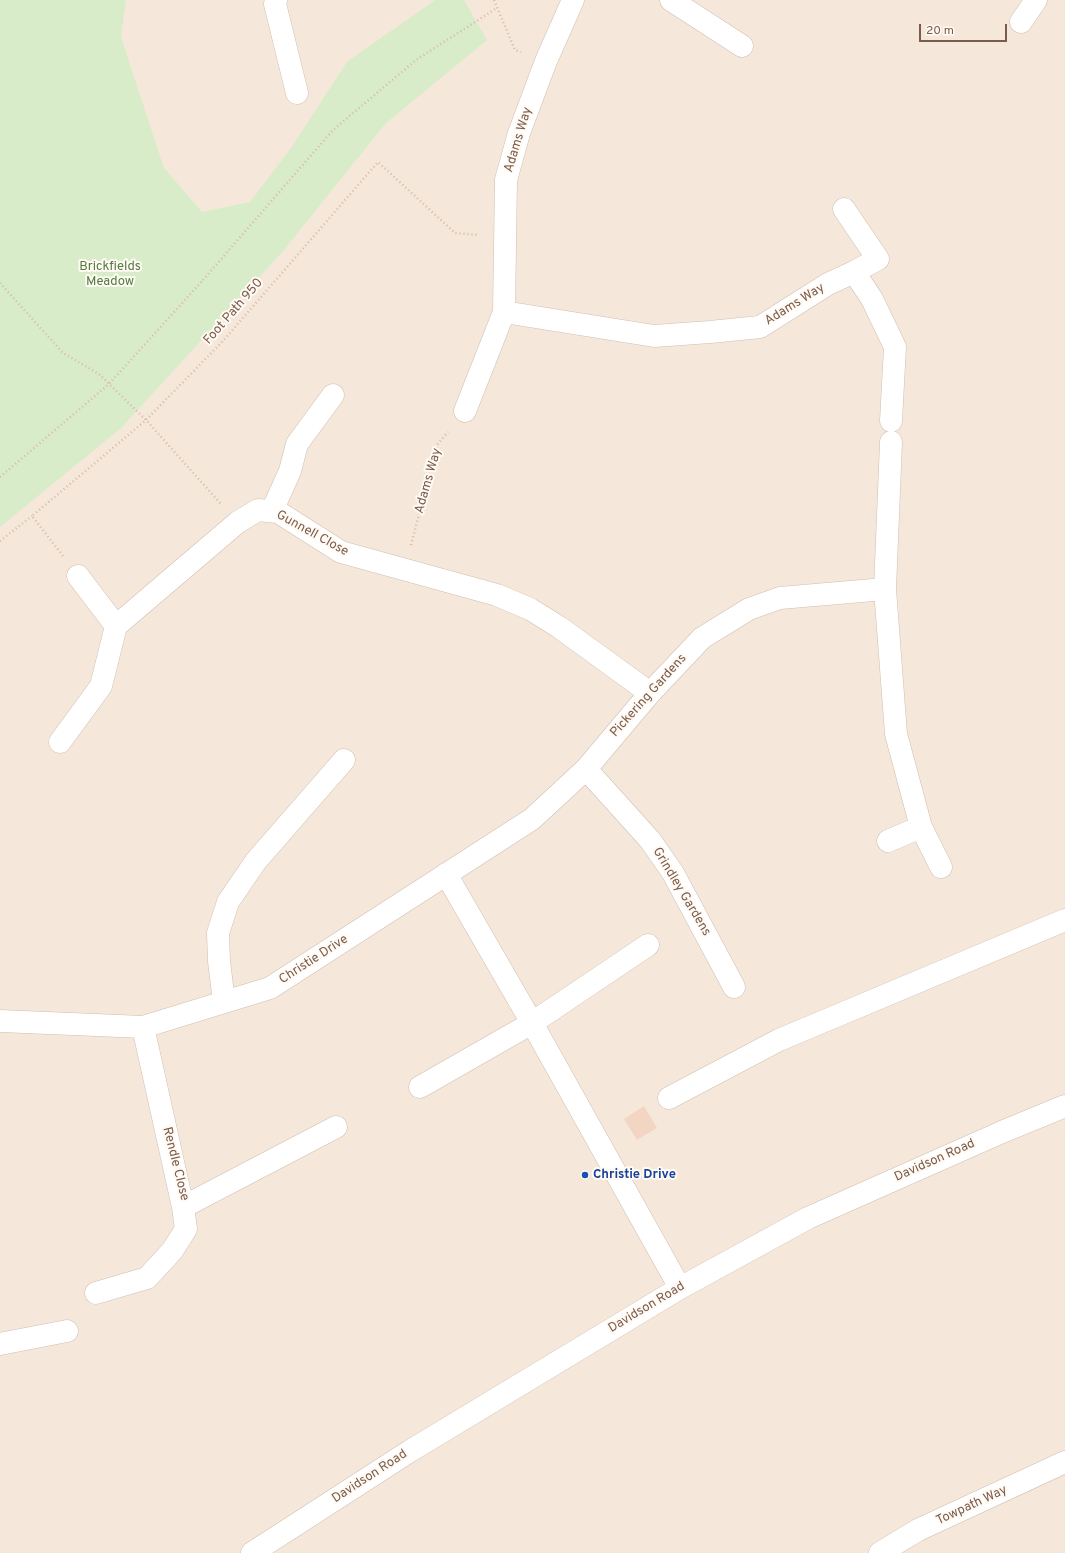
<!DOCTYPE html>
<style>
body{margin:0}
#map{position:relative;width:1065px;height:1553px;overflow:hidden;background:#fdf6ec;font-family:Overpass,sans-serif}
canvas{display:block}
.scale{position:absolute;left:919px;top:24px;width:88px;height:18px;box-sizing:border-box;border:2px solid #7a5c4d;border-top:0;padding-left:5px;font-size:12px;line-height:14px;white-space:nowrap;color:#7a5c4d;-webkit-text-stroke:3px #fffaf3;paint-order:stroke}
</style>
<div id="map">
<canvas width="1065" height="1553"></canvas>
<div class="scale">20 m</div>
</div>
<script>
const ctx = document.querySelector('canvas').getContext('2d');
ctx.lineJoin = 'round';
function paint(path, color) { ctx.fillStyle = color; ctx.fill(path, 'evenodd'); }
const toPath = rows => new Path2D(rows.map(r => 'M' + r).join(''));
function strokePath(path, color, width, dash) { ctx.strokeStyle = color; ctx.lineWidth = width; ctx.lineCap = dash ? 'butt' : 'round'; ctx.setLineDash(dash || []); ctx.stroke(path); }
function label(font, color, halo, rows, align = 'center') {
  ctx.font = font + ' Overpass,sans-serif'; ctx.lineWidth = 4; ctx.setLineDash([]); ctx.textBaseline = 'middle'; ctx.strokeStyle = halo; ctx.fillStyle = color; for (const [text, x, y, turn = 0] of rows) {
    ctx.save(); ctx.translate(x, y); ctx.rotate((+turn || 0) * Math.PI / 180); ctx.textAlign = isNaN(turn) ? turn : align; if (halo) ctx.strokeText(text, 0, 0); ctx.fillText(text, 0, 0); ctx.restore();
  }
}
paint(toPath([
 [0,0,1065,0,1065,1553,0,1553]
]), '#f5e8da');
paint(toPath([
 [0,0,126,0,121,37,164,168,202,212,250,202,291,148,347,62,435,0,464,0,487,40,385,124,284,250,121,428,0,527]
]), '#d8ecc9');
paint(toPath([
 [644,1106,657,1128,637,1140,624,1119]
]), '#f3d5c3');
const minor = toPath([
 [276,0,275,4,297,93],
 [573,0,546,61,519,133,506,180,504,312,654,336,710,332,760,327,828,284,854,272,872,299,895,347,891,421],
 [671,0,742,46],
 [1021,22,1036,0],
 [844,209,878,259,854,272],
 [465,411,504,312],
 [272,511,290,471,297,444,333,395],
 [78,576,116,626,238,522,258,510,278,512,341,552,497,595,530,609,559,627,650,693],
 [885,589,891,442],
 [60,742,101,686,116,626],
 [586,769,650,840,673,873,734,987],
 [921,827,941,867],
 [446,874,532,1023,680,1288],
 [224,1002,219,961,218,933,228,902,256,861,344,760],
 [0,1021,143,1027,270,988,532,819,586,769,650,693,702,638,749,609,780,598,885,589,896,734,921,827,888,841],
 [143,1027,183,1207,336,1127],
 [420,1087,532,1023,648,945],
 [669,1098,779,1040,1065,920],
 [96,1293,147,1278,172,1251,186,1229,183,1207],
 [0,1344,67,1331],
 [252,1553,410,1451,680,1288,808,1218,1002,1132,1065,1106],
 [880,1553,918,1530,1065,1462]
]);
strokePath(minor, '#d1beb0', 23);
strokePath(toPath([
 [494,0,515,50,521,52],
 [203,280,333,130,416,60,497,8],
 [0,283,63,353,99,374,146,420,221,504],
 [0,477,109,384,203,280],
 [0,541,32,516],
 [411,545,437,445,448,432],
 [63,556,32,516,146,420,223,341,378,162,455,233,479,235]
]), '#d9b8a5', 2.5, [1, 3]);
strokePath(minor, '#fff', 22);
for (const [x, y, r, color] of [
 [585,1175,4,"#1a4fb4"]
]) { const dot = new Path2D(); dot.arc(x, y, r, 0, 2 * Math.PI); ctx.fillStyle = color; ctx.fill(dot); strokePath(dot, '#fffaf3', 1.5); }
label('13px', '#7a5c4d', '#fffaf3', [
 ["Adams Way",519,140,-73],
 ["Adams Way",795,305,-32],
 ["Foot Path 950",234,312,-49],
 ["Adams Way",429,481,-74],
 ["Gunnell Close",312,534,29],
 ["Pickering Gardens",649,696,-48],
 ["Grindley Gardens",681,892,59],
 ["Christie Drive",314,960,-33],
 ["Davidson Road",935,1161,-24],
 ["Rendle Close",175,1164,76],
 ["Davidson Road",647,1308,-31],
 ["Davidson Road",370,1477,-33],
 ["Towpath Way",972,1506,-25]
]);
label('13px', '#537a41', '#fffaf3', [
 ["Brickfields",110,267],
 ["Meadow",110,282]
]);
label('bold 13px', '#164399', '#fffaf3', [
 ["Christie Drive",593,1175]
], 'left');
</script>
